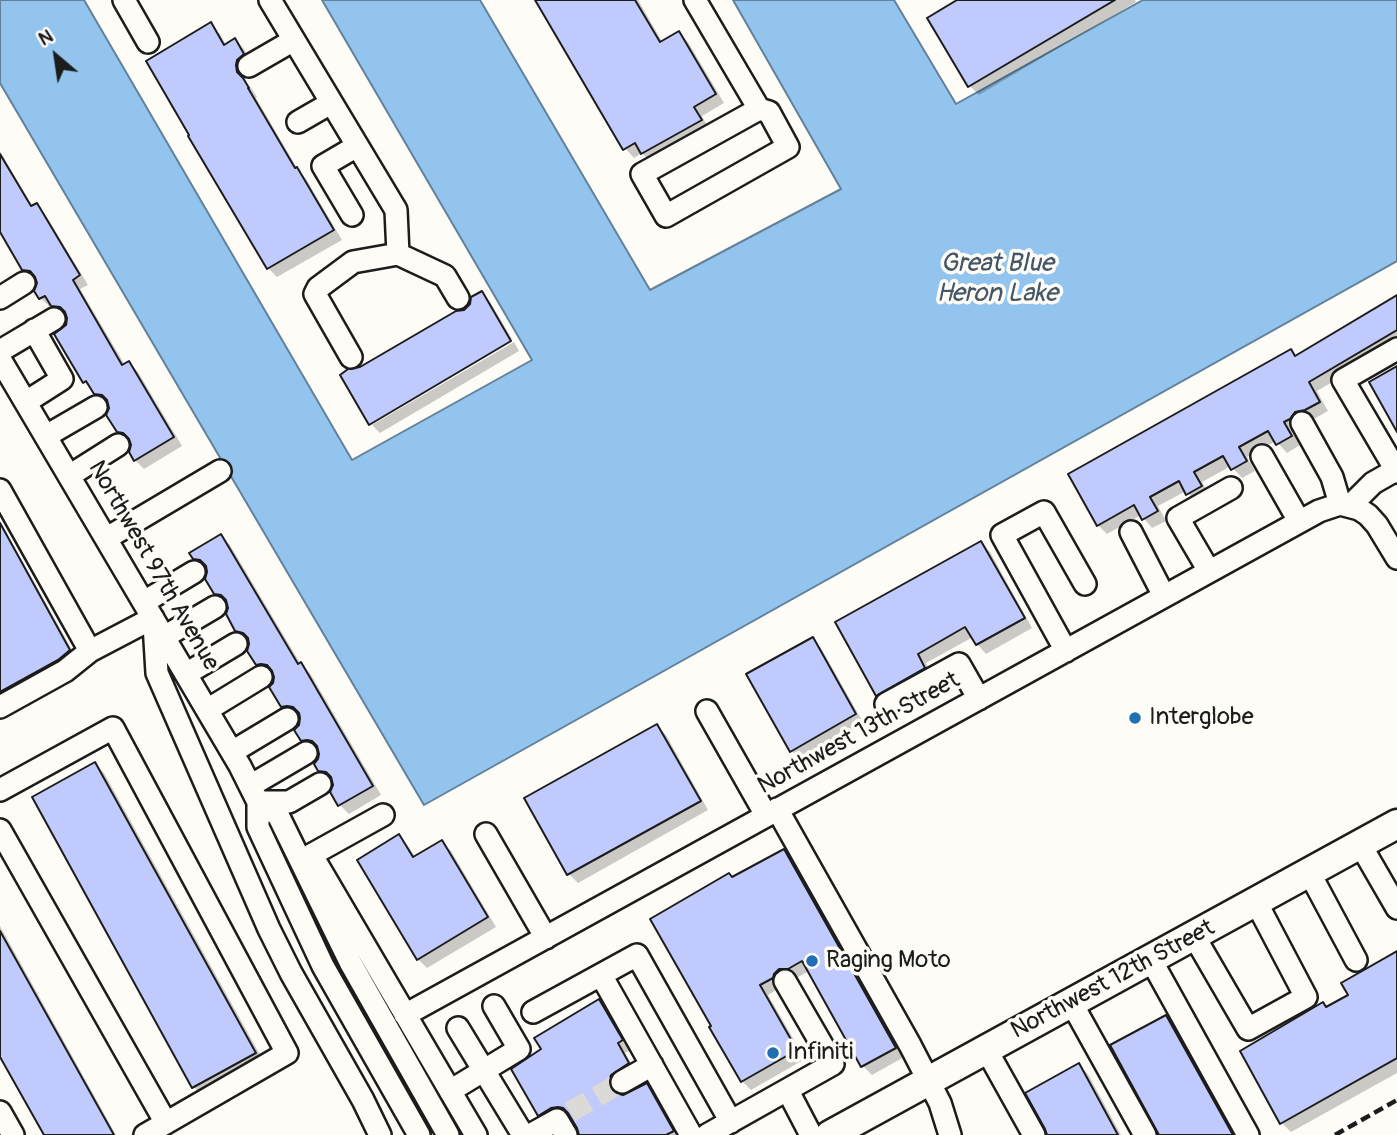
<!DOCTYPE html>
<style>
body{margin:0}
#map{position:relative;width:1397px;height:1135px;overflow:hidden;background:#fdfcf7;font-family:Pangolin,sans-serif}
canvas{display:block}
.north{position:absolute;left:21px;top:21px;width:70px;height:70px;-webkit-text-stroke:5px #fdfcf7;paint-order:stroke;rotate:331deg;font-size:19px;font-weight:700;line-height:28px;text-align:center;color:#1c1c1c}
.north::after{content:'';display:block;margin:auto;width:24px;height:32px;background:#1c1c1c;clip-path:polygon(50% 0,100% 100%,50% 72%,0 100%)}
</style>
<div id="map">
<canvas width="1397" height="1135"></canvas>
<div class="north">N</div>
</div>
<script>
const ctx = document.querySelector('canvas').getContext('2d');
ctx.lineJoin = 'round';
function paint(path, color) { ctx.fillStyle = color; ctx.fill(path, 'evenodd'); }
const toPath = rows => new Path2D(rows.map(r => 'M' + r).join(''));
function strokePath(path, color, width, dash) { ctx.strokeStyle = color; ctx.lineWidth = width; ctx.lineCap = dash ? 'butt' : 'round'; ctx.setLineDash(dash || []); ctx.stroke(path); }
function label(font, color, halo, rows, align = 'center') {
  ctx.font = font + ' Pangolin,sans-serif'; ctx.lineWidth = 7; ctx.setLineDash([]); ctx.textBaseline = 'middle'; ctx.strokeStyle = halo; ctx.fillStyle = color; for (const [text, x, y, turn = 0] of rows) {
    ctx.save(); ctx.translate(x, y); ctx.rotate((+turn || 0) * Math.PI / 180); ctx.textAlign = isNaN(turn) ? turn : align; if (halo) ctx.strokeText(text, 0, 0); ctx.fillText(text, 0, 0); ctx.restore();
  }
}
const water = toPath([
 [0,0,84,0,352,460,532,360,322,0,480,0,650,290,841,189,733,0,894,0,956,104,1143,0,1397,0,1397,261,424,805,0,83,0,0]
]);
paint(water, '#92c4ee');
strokePath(water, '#63819a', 2);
paint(toPath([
 [537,0,638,0,663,43,679,33,688,42,724,103,702,116,709,129,652,163,642,153,634,158,625,148],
 [960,0,1135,0,1136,2,979,95,970,86],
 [210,25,220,34,226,45,235,40,244,49,252,63,244,75,246,83,252,89,257,97,256,98,300,173,306,179,342,240,277,277,268,268],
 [0,151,33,207,36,205,45,214,88,285,80,289,125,365,129,363,138,372,182,446,144,469,135,460,132,441,128,441,118,431,110,403,105,403,84,382,67,326,68,316,62,315,53,305,50,307,41,298,38,279,33,279,24,269,0,229],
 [481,293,490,302,512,339,371,422],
 [1397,297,1397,344,1317,391,1328,411,1314,419,1304,421,1299,428,1292,432,1300,445,1287,453,1276,441,1247,457,1255,471,1242,478,1231,466,1202,482,1210,495,1197,503,1186,491,1158,506,1166,521,1152,528,1141,515,1107,534,1098,525,1291,352,1296,357],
 [514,342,519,351,380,433,372,425],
 [0,521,76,657,0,703],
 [221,536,230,545,300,663,310,673,381,795,349,814,340,805,332,792,334,780,329,780,319,770,320,749,311,750,302,740,301,715,292,716,282,706,274,683,275,673,266,674,257,664,250,640,246,640,237,630,229,603,225,603,215,593,208,568,204,568,194,558],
 [981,543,990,552,1032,628,986,654,977,644,973,637,926,663,933,677,887,704,878,695],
 [812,639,821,648,864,724,800,760,791,750],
 [657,726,666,735,708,810,578,883,569,874,527,799],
 [95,764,104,773,264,1062,203,1096,194,1087,34,798],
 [399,837,408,846,416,858,442,842,451,851,496,927,427,968,418,959],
 [784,851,793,860,904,1057,872,1075,863,1066,809,971,798,977,789,978,781,987,768,995,805,1059,751,1090,742,1081,733,879],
 [0,926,116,1135,46,1135,0,1053],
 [1397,953,1397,1073,1291,1132,1282,1123,1327,1008,1351,995],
 [599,1001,608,1010,631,1050,625,1053,637,1073,620,1084,617,1091,619,1096,623,1097,646,1085,656,1094,678,1135,580,1135,572,1117,566,1115,548,1124,539,1115,543,1050],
 [1166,1017,1175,1026,1236,1135,1161,1135],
 [1079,1065,1088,1074,1121,1135,1048,1135]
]), '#0003');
const building = toPath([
 [535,0,635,0,660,42,679,31,716,94,694,107,702,120,641,154,635,143,623,150,535,0],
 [957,0,1115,0,968,87,927,18,957,0],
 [211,22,224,45,235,38,244,54,237,60,236,65,237,72,243,78,249,88,248,88,295,168,297,167,334,230,267,269,188,136,189,135,146,61,211,22],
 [0,154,31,206,37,203,80,275,73,280,122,365,129,361,174,437,134,461,129,452,131,445,129,439,123,433,117,432,106,415,109,408,107,400,102,395,94,394,86,381,83,383,54,334,66,325,67,318,65,312,60,307,51,306,45,296,39,299,34,291,37,283,35,277,30,271,22,270,0,232,0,154],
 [482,291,511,341,369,425,340,375,348,369,360,367,456,311,464,310,470,304,471,297,482,291],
 [1397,295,1397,330,1309,382,1320,402,1305,410,1295,412,1290,419,1284,422,1292,436,1276,445,1268,431,1239,447,1247,461,1231,470,1223,456,1194,472,1202,486,1186,495,1179,481,1150,497,1158,511,1142,520,1134,505,1097,526,1068,474,1291,349,1295,356,1397,295],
 [1397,366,1397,432,1369,382,1397,366],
 [0,523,70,650,58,660,0,692,0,523],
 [221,534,298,664,301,662,373,786,338,806,330,792,333,785,331,777,326,772,318,771,314,764,318,759,319,754,317,746,312,741,307,740,301,741,294,730,299,725,300,718,299,713,293,707,287,706,281,707,269,687,273,683,274,677,272,671,267,665,261,664,256,665,247,651,249,644,248,638,243,633,235,631,226,614,228,608,226,600,221,595,214,594,205,579,207,572,206,566,200,560,193,559,189,553,221,534],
 [981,541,1025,618,976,645,965,627,918,654,925,668,876,696,835,622,981,541],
 [813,637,856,714,790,752,746,674,813,637],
 [657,724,701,801,567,875,524,798,657,724],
 [95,762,256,1053,192,1088,32,797,95,762],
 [399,834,413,857,442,840,488,917,417,960,357,860,399,834],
 [784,849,896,1048,861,1067,802,961,788,969,779,969,774,974,773,978,760,985,797,1050,741,1082,709,1027,711,1026,650,919,729,873,732,877,784,849],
 [0,931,114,1135,44,1135,0,1057,0,931],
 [1397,951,1397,1058,1280,1124,1240,1051,1323,1002,1326,1007,1348,995,1341,983,1397,951],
 [599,999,623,1040,618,1043,629,1063,611,1075,609,1081,610,1088,615,1093,623,1095,647,1083,674,1131,666,1135,579,1135,577,1128,568,1113,563,1108,558,1107,551,1108,538,1116,511,1069,541,1049,534,1038,599,999],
 [1166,1015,1233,1135,1159,1135,1110,1045,1166,1015],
 [1079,1063,1118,1135,1047,1135,1045,1129,1025,1093,1079,1063]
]);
paint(building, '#c0cafc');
strokePath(building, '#1c1c1c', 2);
strokePath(toPath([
 [570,1112,622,1082]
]), '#dbdad6', 21, [21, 10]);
const minor = toPath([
 [124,0,148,42],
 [270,0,396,210,398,254],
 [695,0,759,109],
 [249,66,294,40],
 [759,109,769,112,788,147,666,216,642,174,759,109],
 [298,122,331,103],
 [352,215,323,166,357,146],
 [0,298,24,283],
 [1397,349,1343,380,1397,472],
 [0,351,54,319],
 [351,357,315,294,318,288,353,262,398,254,445,276,458,298],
 [0,359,240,766,258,802,258,827,323,966,419,1135],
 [26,402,62,379,34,330],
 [1302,423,1332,477,1340,504],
 [46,436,96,407],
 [1262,456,1299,521],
 [69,476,118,445],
 [0,490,90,651],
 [1350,506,1373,483,1396,470],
 [1131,532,1164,596],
 [107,538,220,471],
 [1209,571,1178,518,1231,488],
 [144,602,194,572],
 [154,624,157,673,269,929,291,973,363,1100,380,1135],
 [164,637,215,607],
 [1066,651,1002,535,1044,512,1085,584],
 [186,674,236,644],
 [886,704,959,664,979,699],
 [0,707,65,671,90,651,153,618],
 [207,710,261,677],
 [707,711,766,815],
 [232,752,287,719],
 [250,786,306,753],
 [0,790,113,728,287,1053,145,1135],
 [258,802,278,815,350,962,448,1135],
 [258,802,289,802,320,784],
 [777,809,910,1045,940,1103,950,1135],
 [0,830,166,1123],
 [486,834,546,938],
 [1360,844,1397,908],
 [311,855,383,815],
 [314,859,476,1135],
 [1309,872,1356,960],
 [1194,936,1248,1029,1306,997,1256,902],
 [1151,960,1248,1135],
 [601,975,691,1135],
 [1071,1002,1145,1135],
 [533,1012,637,955,731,1122],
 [405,1015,1319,511,1340,504,1359,509,1368,515,1377,525,1397,558],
 [458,1028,523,1135],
 [986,1049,1034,1135],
 [622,1082,652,1065],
 [450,1091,519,1049,494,1006],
 [788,1091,811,1135],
 [0,1112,13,1135],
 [530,1135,557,1120,566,1135],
 [707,1135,833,1064,785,981]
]);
const major = toPath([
 [830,1135,1397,824]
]);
strokePath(minor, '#1c1c1c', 26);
strokePath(major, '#1c1c1c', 33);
strokePath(minor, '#fdfcf7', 21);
strokePath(major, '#fdfcf7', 28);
strokePath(toPath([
 [1335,1135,1397,1100]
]), '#1c1c1c', 4.5, [10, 5]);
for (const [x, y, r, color] of [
 [1135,718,7,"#1f6fb2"],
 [812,961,7,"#1f6fb2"],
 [773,1053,7,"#1f6fb2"]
]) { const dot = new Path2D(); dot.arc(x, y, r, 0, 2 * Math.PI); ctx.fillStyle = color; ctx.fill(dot); strokePath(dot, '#fdfcf7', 2.5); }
label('24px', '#1c1c1c', '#fdfcf7', [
 ["Northwest 97th Avenue",153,566,60],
 ["Northwest 13th Street",859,734,-29],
 ["Northwest 12th Street",1113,980,-28]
]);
label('24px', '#1c1c1c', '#fdfcf7', [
 ["Interglobe",1149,718],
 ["Raging Moto",826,961],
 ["Infiniti",787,1053]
], 'left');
label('italic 26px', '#455766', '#fdfcf7', [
 ["Great Blue",997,264],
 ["Heron Lake",997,294]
]);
</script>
